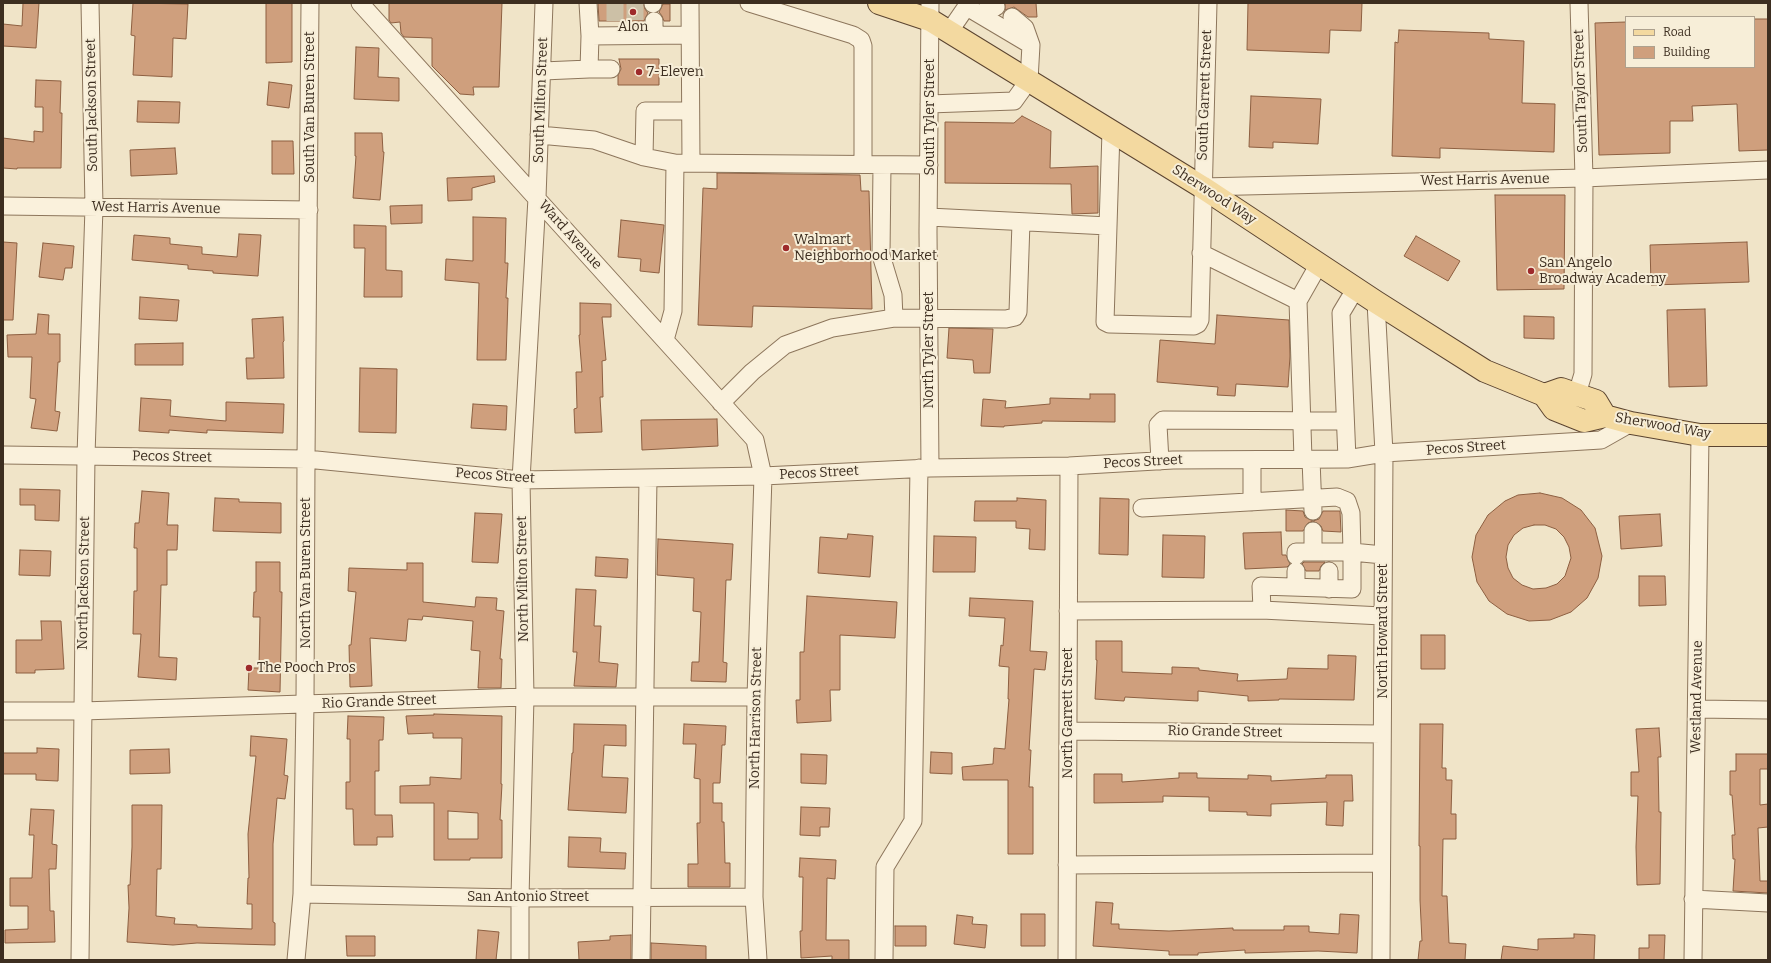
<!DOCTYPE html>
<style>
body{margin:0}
#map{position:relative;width:1771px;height:963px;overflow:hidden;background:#f0e4c8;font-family:Bitter,serif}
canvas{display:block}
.frame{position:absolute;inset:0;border:4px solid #3d2e20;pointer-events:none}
.legend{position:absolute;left:1625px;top:16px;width:130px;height:52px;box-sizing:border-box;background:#f7eed8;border:1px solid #ada18e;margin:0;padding:5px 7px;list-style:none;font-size:12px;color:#3d2e20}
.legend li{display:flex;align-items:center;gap:8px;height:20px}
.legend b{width:20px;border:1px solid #ada18e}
</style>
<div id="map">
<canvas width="1771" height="963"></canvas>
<div class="frame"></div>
<ul class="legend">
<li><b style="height:5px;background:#f3d9a0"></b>Road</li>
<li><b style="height:11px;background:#cf9f7d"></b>Building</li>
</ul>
</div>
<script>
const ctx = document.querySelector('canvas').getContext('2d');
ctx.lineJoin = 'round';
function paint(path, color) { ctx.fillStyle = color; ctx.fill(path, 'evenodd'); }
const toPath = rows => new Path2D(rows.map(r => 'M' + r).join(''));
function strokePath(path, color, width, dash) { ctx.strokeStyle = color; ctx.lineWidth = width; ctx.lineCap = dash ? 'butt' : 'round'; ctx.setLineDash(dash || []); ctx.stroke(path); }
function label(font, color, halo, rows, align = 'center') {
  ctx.font = font + ' Bitter,serif'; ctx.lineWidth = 4; ctx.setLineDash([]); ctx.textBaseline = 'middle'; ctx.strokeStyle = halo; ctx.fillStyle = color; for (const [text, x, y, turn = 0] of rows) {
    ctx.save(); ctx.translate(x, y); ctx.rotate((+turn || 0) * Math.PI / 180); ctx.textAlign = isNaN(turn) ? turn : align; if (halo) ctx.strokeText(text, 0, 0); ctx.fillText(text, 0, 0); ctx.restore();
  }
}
const building = toPath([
 [23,3,39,3,36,48,3,46,3,24,22,26,23,3],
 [133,3,188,4,186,39,173,38,172,77,133,75,135,36,131,35,133,3],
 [266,3,292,3,292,62,266,63,266,3],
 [389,3,502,3,499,87,473,87,474,95,460,94,432,66,432,38,404,37,401,33,400,22,391,23,389,20,389,3],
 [598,3,643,4,645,9,648,13,644,21,599,21,598,3],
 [1005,3,1036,3,1037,17,1028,17,1014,7,1005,10,1005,3],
 [1248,3,1362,3,1361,31,1330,30,1329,53,1247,50,1248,3],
 [663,4,670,4,670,21,664,21,662,16,659,12,663,4],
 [1754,19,1768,19,1768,150,1739,151,1737,104,1692,106,1693,121,1670,121,1670,153,1599,155,1595,23,1626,22,1626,67,1754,67,1754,19],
 [1399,30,1489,33,1489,39,1524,41,1522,103,1555,104,1554,152,1440,148,1440,158,1392,156,1395,42,1398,43,1399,30],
 [356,47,379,48,378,77,399,78,399,101,354,99,356,47],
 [619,59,659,59,659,85,618,85,618,75,621,69,619,59],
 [36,80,61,81,60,113,62,113,61,168,17,168,17,169,3,168,3,138,34,142,34,131,43,132,43,107,35,107,36,80],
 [269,82,292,85,289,108,267,105,269,82],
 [1251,96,1321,99,1318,144,1273,142,1273,148,1249,147,1251,96],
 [138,101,180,102,179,123,137,122,138,101],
 [1022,116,1051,131,1050,168,1098,166,1098,213,1072,214,1071,184,945,183,945,122,1014,123,1022,116],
 [355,133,382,133,383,152,384,152,380,200,353,198,356,156,355,156,355,133],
 [272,141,293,141,294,174,272,174,272,141],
 [175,148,177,174,131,176,130,150,175,148],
 [717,173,860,175,861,191,869,191,872,309,753,306,752,327,698,325,703,188,717,189,717,173],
 [494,176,495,182,472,188,472,200,448,201,447,178,494,176],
 [1495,195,1565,195,1564,289,1497,290,1495,195],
 [422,205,422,223,391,224,390,206,422,205],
 [473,217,506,218,505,263,508,263,506,298,508,298,506,360,477,360,479,283,445,280,446,259,473,261,473,217],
 [621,220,664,225,659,273,640,271,641,259,618,257,621,220],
 [354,225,386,226,386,270,402,271,402,297,364,297,365,248,354,248,354,225],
 [239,234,261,235,258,276,213,273,213,271,188,269,188,265,132,260,134,235,170,238,170,244,202,247,202,254,237,257,239,234],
 [1416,236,1460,261,1448,281,1404,256,1416,236],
 [3,242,17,243,13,320,3,320,3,242],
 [1747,242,1749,282,1651,285,1650,245,1747,242],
 [43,243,74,246,72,268,65,268,63,280,39,277,43,243],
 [140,297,179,300,177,321,139,319,140,297],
 [580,303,611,304,611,317,602,317,606,360,602,361,603,397,600,397,602,432,575,433,574,409,577,408,576,372,582,372,579,335,580,335,580,303],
 [1705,309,1707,386,1669,387,1667,310,1705,309],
 [38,314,49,315,48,334,60,334,60,362,58,362,55,411,60,412,57,431,31,428,36,399,30,398,32,357,8,357,7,335,36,334,38,314],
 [1217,315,1289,320,1290,356,1288,387,1236,384,1235,396,1217,395,1218,387,1157,382,1160,340,1215,344,1217,315],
 [1524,316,1554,317,1554,339,1524,338,1524,316],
 [283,317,284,341,283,342,284,378,247,379,246,358,254,358,252,319,283,317],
 [949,328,993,329,990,373,974,373,973,360,947,358,949,328],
 [183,343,183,365,135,365,135,344,183,343],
 [360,368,397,369,396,433,359,432,360,368],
 [1090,394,1115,394,1115,422,1042,421,1042,423,1004,426,1004,427,981,426,983,399,1006,401,1005,408,1050,404,1050,398,1090,399,1090,394],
 [141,398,171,400,170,416,226,421,226,402,284,404,283,433,207,430,207,433,169,430,169,433,139,431,141,398],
 [473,404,507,406,506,430,471,428,473,404],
 [717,419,718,446,642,450,641,420,717,419],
 [20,489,60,490,59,521,35,520,35,505,20,505,20,489],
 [142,491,169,493,167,525,178,525,177,550,167,550,167,585,161,585,159,657,177,658,176,680,138,677,141,634,133,634,134,591,137,591,137,548,134,548,135,523,139,523,142,491],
 [1540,493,1562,498,1581,510,1595,528,1602,556,1598,578,1587,598,1571,612,1550,620,1529,621,1507,614,1489,601,1477,582,1472,557,1476,535,1488,515,1505,501,1518,495,1540,493],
 [1534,525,1545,525,1556,529,1564,537,1569,547,1571,558,1565,576,1557,584,1546,588,1533,589,1522,585,1513,578,1508,568,1506,557,1508,545,1514,535,1523,528,1534,525],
 [215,498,239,499,239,502,281,503,281,533,213,531,215,498],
 [1017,498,1046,500,1045,550,1029,549,1030,529,1016,528,1016,521,974,521,975,501,1017,501,1017,498],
 [1100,498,1129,499,1128,555,1099,554,1100,498],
 [1286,510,1303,511,1305,517,1313,521,1319,519,1323,511,1340,511,1341,532,1323,531,1321,526,1313,521,1308,523,1303,531,1286,531,1286,510],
 [475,513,502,514,498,563,472,562,475,513],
 [1660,514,1662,546,1621,549,1619,516,1660,514],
 [1281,532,1282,555,1286,555,1290,564,1287,567,1245,569,1243,533,1281,532],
 [848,534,873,536,870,577,818,573,820,537,847,539,848,534],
 [1163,535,1205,536,1204,578,1162,577,1163,535],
 [934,536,976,537,975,572,933,572,934,536],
 [658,539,733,544,731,580,726,580,723,662,727,663,726,682,691,681,692,662,699,662,701,612,693,611,694,578,657,575,658,539],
 [20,550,51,551,50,576,19,575,20,550],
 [596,557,628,559,627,578,595,576,596,557],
 [256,562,280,562,280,592,282,592,280,692,248,690,249,668,259,668,260,617,253,617,254,592,256,592,256,562],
 [1304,562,1325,562,1321,566,1319,571,1306,571,1302,564,1304,562],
 [407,563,423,563,423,602,475,607,476,597,497,598,496,610,504,611,500,659,502,659,501,688,478,688,480,651,471,650,473,621,423,616,422,620,408,619,406,641,370,638,372,686,350,687,349,645,351,645,356,592,348,591,349,568,407,570,407,563],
 [1639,576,1665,576,1666,605,1639,606,1639,576],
 [576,589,596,590,594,626,601,626,599,662,618,664,616,687,574,686,577,652,573,652,576,589],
 [807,596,897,602,895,638,840,635,840,690,830,690,831,721,797,723,796,700,800,700,800,652,804,652,807,596],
 [970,598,1033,601,1030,651,1047,652,1045,670,1034,669,1029,750,1031,750,1029,787,1033,787,1033,854,1008,854,1008,780,963,780,962,767,993,764,994,748,1005,749,1009,699,1008,699,1009,667,999,666,1001,645,1003,646,1005,618,969,616,970,598],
 [41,621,61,621,64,669,35,670,35,673,16,673,16,640,42,640,41,621],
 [1421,635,1445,635,1445,669,1421,669,1421,635],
 [1096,641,1122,641,1122,672,1172,674,1172,667,1199,668,1199,670,1238,674,1237,681,1287,679,1288,668,1328,669,1328,655,1356,656,1354,700,1279,699,1279,700,1248,701,1248,696,1198,691,1198,701,1125,697,1124,701,1095,699,1097,660,1096,660,1096,641],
 [434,714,502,716,501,784,502,784,500,820,502,820,502,858,470,858,470,860,434,860,434,803,400,803,400,786,430,785,430,777,461,779,462,738,433,738,433,733,408,734,406,716,434,715,434,714],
 [448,811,478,813,478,839,448,839,448,811],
 [348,716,384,717,383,740,379,740,379,771,375,771,375,815,392,815,393,837,377,837,377,845,354,845,353,809,346,809,346,782,350,782,350,739,347,739,348,716],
 [574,724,626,725,626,746,604,745,602,777,628,778,626,813,568,810,572,753,573,753,574,724],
 [684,724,726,726,725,745,722,745,720,783,713,783,713,803,722,803,722,822,724,822,725,863,730,863,730,887,688,887,688,864,698,864,697,823,700,823,700,779,694,778,696,744,683,744,684,724],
 [1420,724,1443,724,1442,768,1446,768,1446,780,1452,780,1451,814,1456,814,1456,839,1443,839,1442,896,1447,896,1449,943,1466,944,1465,960,1418,960,1420,941,1422,941,1420,900,1420,846,1419,846,1420,724],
 [1659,728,1661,757,1658,757,1659,812,1661,812,1660,884,1637,885,1636,847,1638,796,1631,796,1631,772,1639,772,1636,729,1659,728],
 [251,736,287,739,284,775,288,776,285,799,277,798,273,844,273,922,275,923,275,945,197,943,173,945,127,942,129,908,128,885,130,885,132,847,132,805,162,805,161,869,157,869,156,916,175,918,174,924,197,925,197,927,252,929,252,904,247,904,248,878,249,878,248,834,256,756,250,756,251,736],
 [37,748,59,749,58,781,36,780,36,774,3,774,3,753,37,753,37,748],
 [169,749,170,773,130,774,130,750,169,749],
 [931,752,952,753,952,774,930,773,931,752],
 [801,754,827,755,826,784,801,783,801,754],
 [1736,754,1768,754,1768,769,1760,769,1760,805,1768,804,1768,827,1758,828,1760,881,1768,881,1768,893,1733,891,1735,859,1733,859,1732,835,1735,835,1732,795,1730,795,1730,771,1736,771,1736,754],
 [1179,773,1197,773,1197,778,1248,779,1248,775,1271,776,1271,781,1326,778,1326,775,1352,775,1353,801,1344,801,1343,826,1326,825,1327,802,1271,804,1271,816,1247,815,1247,812,1209,811,1209,797,1163,796,1163,802,1094,803,1094,774,1122,774,1122,782,1179,778,1179,773],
 [801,807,830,808,829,827,820,827,820,836,800,835,801,807],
 [31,809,54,810,52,844,57,845,56,869,49,869,50,911,54,911,55,942,5,943,5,930,28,929,28,906,10,906,10,878,32,878,34,835,29,835,31,809],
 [569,837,601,838,600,852,626,853,625,869,568,867,569,837],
 [800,858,836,860,835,879,827,878,826,940,849,940,849,960,832,960,832,956,801,958,800,931,802,931,803,877,799,877,800,858],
 [1096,902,1113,903,1111,924,1119,924,1119,929,1169,931,1233,928,1233,930,1284,930,1284,926,1309,926,1309,932,1339,934,1340,914,1359,915,1357,953,1318,951,1245,953,1245,950,1198,953,1198,955,1169,955,1169,951,1093,946,1096,902],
 [1021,914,1045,914,1045,946,1021,946,1021,914],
 [957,915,973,917,972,924,987,925,985,948,954,944,957,915],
 [895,926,926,926,926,946,895,946,895,926],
 [478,930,499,932,496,960,476,960,478,930],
 [1574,934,1595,935,1594,960,1501,960,1503,946,1538,950,1538,939,1574,938,1574,934],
 [631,935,631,960,579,960,578,942,610,940,610,936,631,935],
 [1649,935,1665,935,1664,960,1639,960,1639,948,1649,948,1649,935],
 [346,936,375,936,375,956,347,956,346,936],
 [651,943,706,946,706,960,651,960,651,943]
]);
paint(building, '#cf9f7d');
strokePath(building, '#8d5f41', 1);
strokePath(toPath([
 [635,3,635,21],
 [615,21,615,3]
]), '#ccc0a6', 17, [17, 8]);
const minor = toPath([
 [360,3,755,440,763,476,756,697,754,897,758,960],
 [588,3,590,36],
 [653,3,653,4],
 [690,3,691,163],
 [749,3,853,35,861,40,863,46,863,164],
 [988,3,996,7],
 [967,7,1031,45],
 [949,32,969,3],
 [654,35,654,21],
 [589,69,611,69],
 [543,71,589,69,590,36,690,35],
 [929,104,1014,101,1029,80,1031,45,1025,28,1012,17],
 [1111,131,1105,322,1109,324,1194,326,1198,324,1200,320,1208,3],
 [539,135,594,140,644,157,675,163,673,311,665,340],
 [644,157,645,111,690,111],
 [675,163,929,165],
 [882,165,881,255,893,295,894,318,1006,319,1015,317,1018,312,1021,222],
 [1202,187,1584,178,1768,170],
 [3,206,309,210],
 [929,217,1108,226],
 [1201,253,1298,301],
 [1376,302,1384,453,1381,960],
 [1577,394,1583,374,1584,178,1579,3],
 [721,403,752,372,785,345,832,328,894,318],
 [3,455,306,459,521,480,763,476,930,468,1069,466,1173,460,1347,459,1384,453,1601,440,1631,423],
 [1303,459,1298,301,1319,264],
 [1311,459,1313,511],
 [1347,459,1341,313,1356,288],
 [1252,460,1252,502],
 [1160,461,1158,425,1163,420,1345,421],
 [930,468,928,232,930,3],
 [1142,508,1337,497,1347,501,1351,513,1352,552,1296,552,1296,556],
 [1313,552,1313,531],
 [1329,571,1329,589],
 [1296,587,1296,571],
 [1262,610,1261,586,1352,589,1352,552,1383,555],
 [1068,611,1262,610,1382,616],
 [1697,709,1768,710],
 [3,711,82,711,525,697,756,697],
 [1069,731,1382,734],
 [1067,865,1381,863],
 [302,894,520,898,754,897],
 [1693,899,1768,903],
 [80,960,86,456,94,207,90,3],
 [296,960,302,894,305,704,306,459,310,3],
 [520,960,520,898,525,697,521,480,537,198,544,3],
 [641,960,648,478],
 [884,960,885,867,913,821,919,468],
 [1067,960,1069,466],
 [1693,960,1700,435]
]);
const major = toPath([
 [879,3,930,20,1202,187,1376,302,1485,371,1544,395,1554,409,1584,421,1605,416,1631,423,1700,435,1768,435],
 [1544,395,1561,389,1596,401,1605,416]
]);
strokePath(minor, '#8d765c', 19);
strokePath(major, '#5b4430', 24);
strokePath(minor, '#faf1dc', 17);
strokePath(major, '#f3d9a0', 22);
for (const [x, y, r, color] of [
 [633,12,4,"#9e2a2b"],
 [639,72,4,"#9e2a2b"],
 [786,248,4,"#9e2a2b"],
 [1531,271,4,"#9e2a2b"],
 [249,668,4,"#9e2a2b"]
]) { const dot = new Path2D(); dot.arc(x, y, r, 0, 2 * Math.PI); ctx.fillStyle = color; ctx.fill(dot); strokePath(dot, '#f7eed8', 1.5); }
label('14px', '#3d2e20', '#f7eed8', [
 ["Alon",633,27,"center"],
 ["7-Eleven",647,72],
 ["Walmart",794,240],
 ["Neighborhood Market",794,256],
 ["San Angelo",1539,263],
 ["Broadway Academy",1539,279],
 ["The Pooch Pros",257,668]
], 'left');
label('14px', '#3d2e20', '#f7eed8', [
 ["South Taylor Street",1581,91,-92],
 ["South Garrett Street",1205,95,-88],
 ["South Milton Street",541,100,-88],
 ["South Jackson Street",92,105,-91],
 ["South Van Buren Street",310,107,-90],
 ["South Tyler Street",930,117,-90],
 ["West Harris Avenue",1485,180,-1],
 ["Sherwood Way",1214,195,33],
 ["West Harris Avenue",156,208,1],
 ["Ward Avenue",570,235,48],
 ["North Tyler Street",929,350,-90],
 ["Sherwood Way",1663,426,10],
 ["Pecos Street",1466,448,-4],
 ["Pecos Street",172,457,1],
 ["Pecos Street",1143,462,-3],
 ["Pecos Street",819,473,-3],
 ["Pecos Street",495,476,4],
 ["North Van Buren Street",306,573,-90],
 ["North Milton Street",523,579,-91],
 ["North Jackson Street",84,583,-89],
 ["North Howard Street",1383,631,-90],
 ["Westland Avenue",1697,697,-89],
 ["Rio Grande Street",379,702,-2],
 ["North Garrett Street",1068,713,-90],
 ["North Harrison Street",756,718,-89],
 ["Rio Grande Street",1225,732,1],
 ["San Antonio Street",528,897]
]);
</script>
